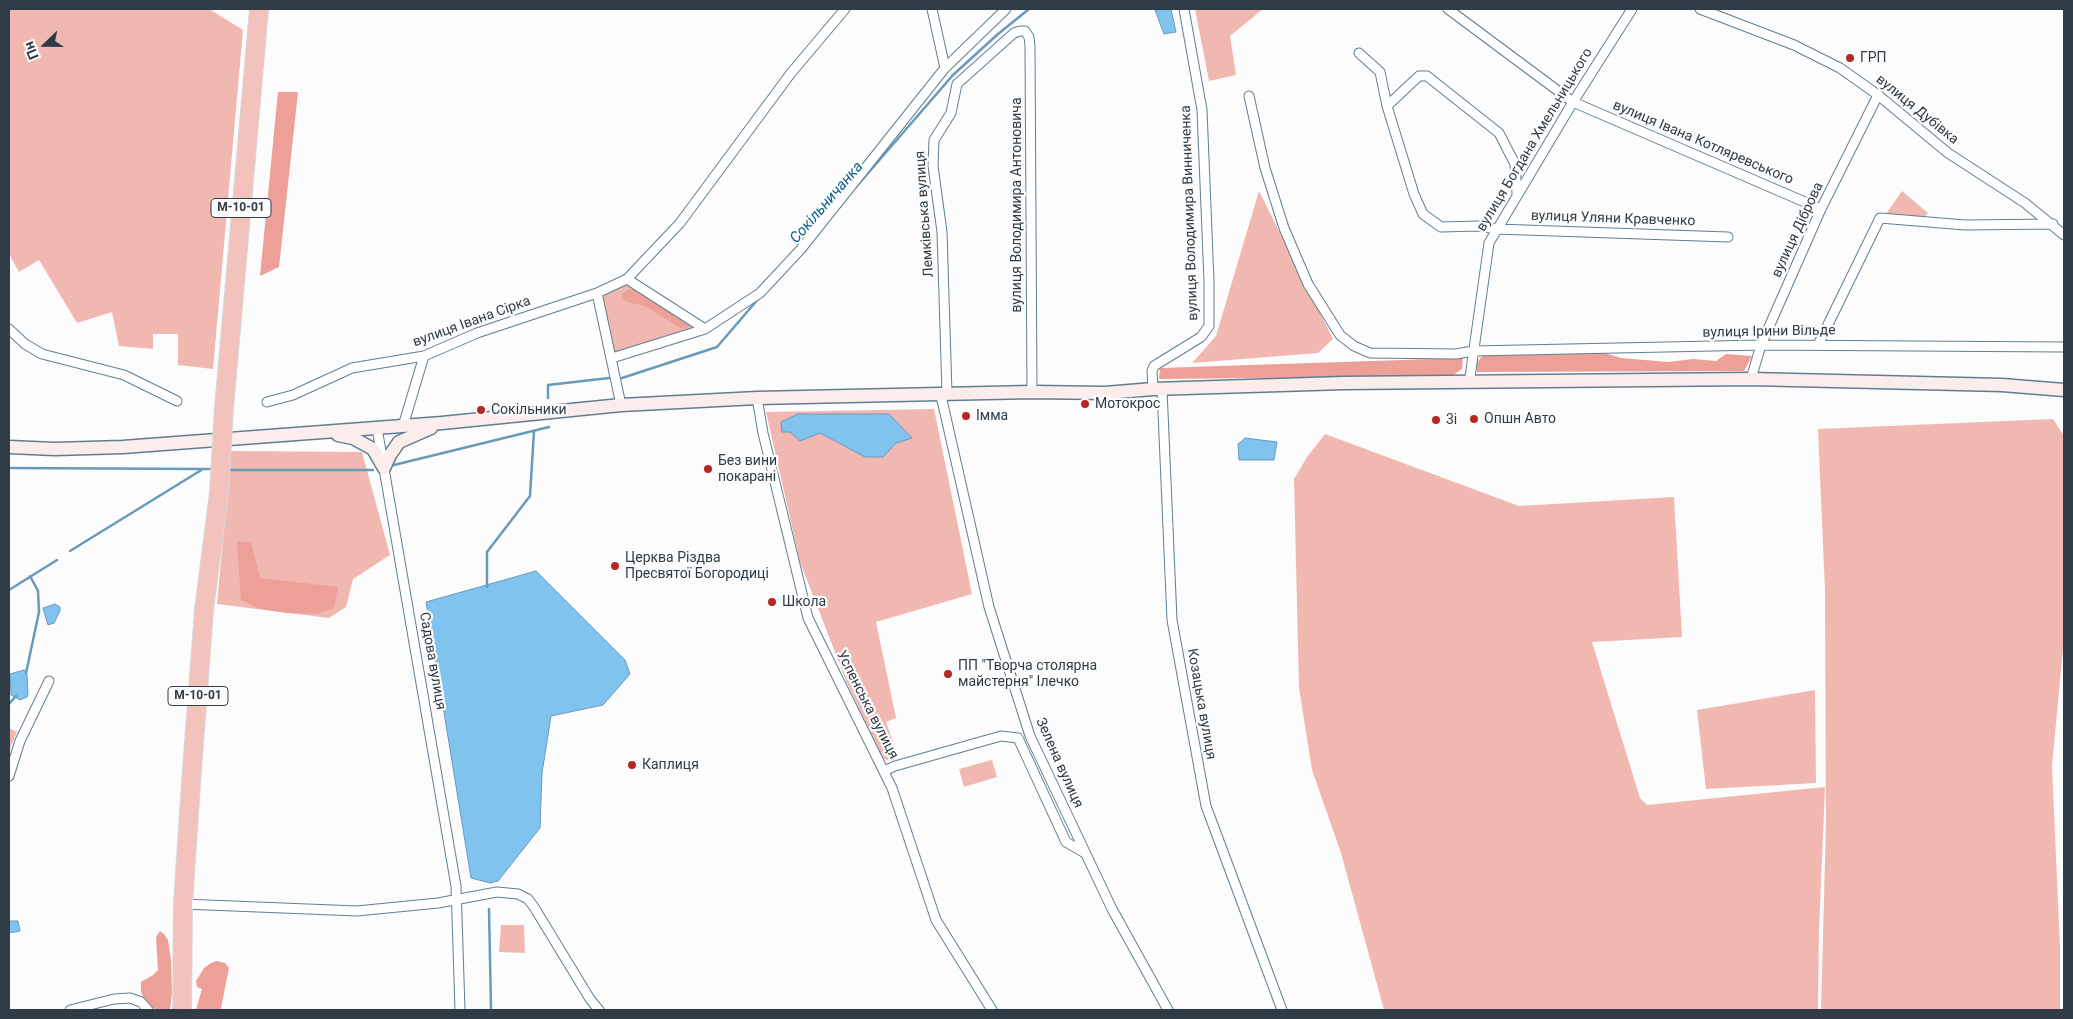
<!DOCTYPE html>
<meta charset="utf-8">
<style>
body{margin:0}
#map{position:relative;width:2073px;height:1019px;overflow:hidden;background:#fcfcfc;font-family:Roboto,sans-serif}
canvas{display:block}
.frame{position:absolute;inset:0;border:10px solid #2f3c45;pointer-events:none}
.north{position:absolute;left:20px;top:20px;width:50px;height:50px;-webkit-text-stroke:4px #fcfcfc;paint-order:stroke;rotate:248deg;font-size:14px;font-weight:700;line-height:20px;text-align:center;color:#2f3c45}
.north::after{content:'';display:block;margin:auto;width:18px;height:22px;background:#2f3c45;clip-path:polygon(50% 0,100% 100%,50% 72%,0 100%)}
</style>
<div id="map">
<canvas width="2073" height="1019"></canvas>
<div class="frame"></div>
<div class="north">Пн</div>
</div>
<script>
const ctx = document.querySelector('canvas').getContext('2d');
ctx.lineJoin = 'round';
function paint(path, color) { ctx.fillStyle = color; ctx.fill(path, 'evenodd'); }
const toPath = rows => new Path2D(rows.map(r => 'M' + r).join(''));
function strokePath(path, color, width, dash) { ctx.strokeStyle = color; ctx.lineWidth = width; ctx.lineCap = dash ? 'butt' : 'round'; ctx.setLineDash(dash || []); ctx.stroke(path); }
function label(font, color, halo, rows, align = 'center') {
  ctx.font = font + ' Roboto,sans-serif'; ctx.lineWidth = 4.5; ctx.setLineDash([]); ctx.textBaseline = 'middle'; ctx.strokeStyle = halo; ctx.fillStyle = color; for (const [text, x, y, turn = 0] of rows) {
    ctx.save(); ctx.translate(x, y); ctx.rotate((+turn || 0) * Math.PI / 180); ctx.textAlign = isNaN(turn) ? turn : align; if (halo) ctx.strokeText(text, 0, 0); ctx.fillText(text, 0, 0); ctx.restore();
  }
}
paint(toPath([
 [9,9,209,9,243,30,213,369,178,365,178,334,153,334,153,349,119,346,112,312,77,323,39,260,19,272,9,254],
 [1195,9,1263,9,1230,36,1236,75,1209,81],
 [1259,191,1333,339,1318,353,1192,363,1216,336],
 [1902,191,1928,213,1923,219,1886,214],
 [624,282,634,284,698,330,616,354,611,349,602,300,605,292],
 [934,409,972,594,876,622,896,718,886,722,898,756,893,761,889,761,883,758,847,683,800,562,766,412],
 [2053,419,2064,436,2064,638,2052,766,2060,946,2060,1010,1821,1010,1826,823,1825,591,1818,429],
 [1325,434,1519,506,1674,497,1682,637,1592,642,1640,798,1647,805,1825,787,1819,930,1818,1010,1384,1010,1341,853,1312,770,1299,688,1294,479,1307,457],
 [231,451,362,452,390,555,353,579,346,607,329,618,217,604],
 [1815,690,1816,783,1706,789,1697,710],
 [9,720,10,721,9,728,17,732,9,751],
 [992,760,997,777,964,787,959,769],
 [501,925,524,925,525,953,499,952]
]), '#f1b8b1');
paint(toPath([
 [278,92,298,92,279,267,260,276],
 [629,289,642,292,690,324,689,327,682,329,645,306,627,302,622,298,622,294],
 [1605,353,1621,358,1668,362,1693,359,1716,361,1726,354,1752,356,1744,371,1477,372,1476,364,1482,356],
 [1463,358,1462,369,1452,376,1159,379,1160,368],
 [237,541,251,543,260,578,338,587,334,608,317,614,287,613,260,609,241,600],
 [160,931,164,934,168,940,171,960,172,992,170,1010,158,1010,150,1007,144,999,141,991,141,982,153,975,158,970,156,937],
 [217,961,225,963,229,968,221,1008,220,1010,196,1010,202,989,197,987,196,981,204,968,211,963]
]), '#eca097');
const water = toPath([
 [1171,9,1176,32,1164,34,1155,10,1171,9],
 [798,414,889,414,912,438,896,443,883,457,865,457,820,433,800,441,790,432,782,432,781,422,798,414],
 [1245,438,1277,442,1274,460,1239,460,1238,444,1245,438],
 [536,571,625,660,630,674,603,705,551,716,542,773,540,828,498,881,490,883,471,878,426,602,536,571],
 [55,604,60,607,60,611,54,623,48,625,43,608,55,604],
 [24,670,27,674,28,694,27,697,20,700,11,695,10,674,24,670],
 [9,921,18,921,20,931,9,933,9,921]
]);
paint(water, '#80c3ef');
strokePath(water, '#689abc', 1);
strokePath(toPath([
 [856,187,953,75,998,34,1029,9],
 [622,378,717,347,759,298],
 [548,398,548,385,609,378],
 [394,465,549,427],
 [9,468,202,469],
 [228,470,373,470],
 [70,551,203,469,215,469],
 [487,587,487,552,530,496,534,431],
 [9,590,57,560],
 [26,673,39,612,38,591,30,576],
 [9,704,16,696],
 [489,909,491,1010]
]), '#689abc', 2.5);
const street = toPath([
 [932,9,945,68],
 [1448,9,1573,102,1821,209],
 [1700,9,1794,45,1840,68,1878,95,1948,153,2025,203,2064,235],
 [1359,53,1380,72,1387,106,1414,194,1423,214,1441,227,1479,226,1496,229,1728,237],
 [1249,96,1265,168,1284,228,1308,284,1340,335,1354,346,1370,353,1456,354,1473,351,1761,345,2064,347],
 [1387,106,1419,76,1427,76,1499,133,1515,164,1517,194],
 [627,279,705,329],
 [597,293,621,405],
 [9,329,25,344,42,354,124,375,177,401],
 [1818,345,1880,218,1965,225,2053,224],
 [612,358,705,329,760,293,801,249,945,68,1006,9],
 [1751,379,1761,345,1821,209,1878,95],
 [1467,382,1470,377,1489,243,1573,102,1632,9],
 [1153,389,1152,371,1154,366,1201,337,1209,326,1209,281,1202,110,1184,9],
 [1162,389,1172,620,1206,806,1282,1010],
 [947,393,942,232,933,166,934,140,951,113,957,84,1014,33,1020,31,1025,31,1029,37,1030,46,1032,392],
 [939,394,942,400,989,607,1030,736,1112,909,1168,1010],
 [757,398,763,433,808,618,892,788,936,920,992,1010],
 [267,402,293,395,352,368,424,356,477,333,597,293,627,279,680,223,791,73,845,9],
 [403,426,424,356],
 [377,428,456,886,460,1010],
 [884,771,895,766,1001,736,1018,738,1066,842,1085,853],
 [9,776,20,741,49,681],
 [183,904,357,911,438,903,497,892,518,894,528,899,534,907,590,999,599,1010],
 [70,1010,114,999,130,998,141,1002,148,1010]
]);
const secondary = toPath([
 [338,435,353,438,373,449,384,468],
 [9,447,55,449,123,447,442,423,621,405,757,398,1032,392,1105,393,1153,389,1344,383,1751,379,2002,385,2064,390],
 [384,468,390,455,399,442,431,428]
]);
const highway = toPath([
 [224,408,259,9],
 [182,1010,183,904,191,783,204,610,219,493]
]);
strokePath(street, '#607e91', 11);
strokePath(secondary, '#607e91', 15);
strokePath(highway, '#d5d8da', 20);
strokePath(street, '#fff', 9);
strokePath(secondary, '#fbedeb', 12);
strokePath(highway, '#f3c2bc', 18);
const highwayBridge = toPath([
 [219,493,224,408]
]);
strokePath(highwayBridge, '#d5d8da', 20, []);
strokePath(highwayBridge, '#f3c2bc', 18);
for (const [x, y, r, color] of [
 [1850,58,5,"#b52625"],
 [1085,404,5,"#b52625"],
 [481,410,5,"#b52625"],
 [966,416,5,"#b52625"],
 [1474,419,5,"#b52625"],
 [1436,420,5,"#b52625"],
 [708,469,5,"#b52625"],
 [615,566,5,"#b52625"],
 [772,602,5,"#b52625"],
 [948,674,5,"#b52625"],
 [632,765,5,"#b52625"]
]) { const dot = new Path2D(); dot.arc(x, y, r, 0, 2 * Math.PI); ctx.fillStyle = color; ctx.fill(dot); strokePath(dot, '#fcfcfc', 2); }
for (const [x, y, w] of [
 [241,208,60],
 [198,696,60]
]) { const box = new Path2D(); box.roundRect(x - w / 2, y - 9.5, w, 19, 4); ctx.fillStyle = '#fcfcfc'; ctx.fill(box); strokePath(box, '#2f3c45', 1); }
label('bold 12px', '#2f3c45', null, [
 ["М-10-01",241,208],
 ["М-10-01",198,696]
]);
label('14px', '#2f3c45', '#fcfcfc', [
 ["ГРП",1860,58],
 ["Мотокрос",1095,404],
 ["Сокільники",491,410],
 ["Імма",976,416],
 ["Опшн Авто",1484,419],
 ["3і",1446,420],
 ["Без вини",718,461],
 ["покарані",718,477],
 ["Церква Різдва",625,558],
 ["Пресвятої Богородиці",625,574],
 ["Школа",782,602],
 ["ПП \"Творча столярна",958,666],
 ["майстерня\" Ілечко",958,682],
 ["Каплиця",642,765]
], 'left');
label('14px', '#2f3c45', '#fcfcfc', [
 ["вулиця Дубівка",1917,110,39],
 ["вулиця Богдана Хмельницького",1535,140,-59],
 ["вулиця Івана Котляревського",1703,143,23],
 ["вулиця Володимира Антоновича",1017,205,-90],
 ["вулиця Володимира Винниченка",1190,213,-92],
 ["Лемківська вулиця",925,214,-94],
 ["вулиця Уляни Кравченко",1613,219,2],
 ["вулиця Діброва",1798,230,-65],
 ["вулиця Івана Сірка",472,322,-20],
 ["вулиця Ірини Вільде",1769,332,-1],
 ["Садова вулиця",432,661,80],
 ["Козацька вулиця",1201,704,80],
 ["Успенська вулиця",867,705,63],
 ["Зелена вулиця",1059,763,66]
]);
label('italic 15px', '#095d86', '#fcfcfc', [
 ["Сокільничанка",827,203,-49]
]);
</script>
